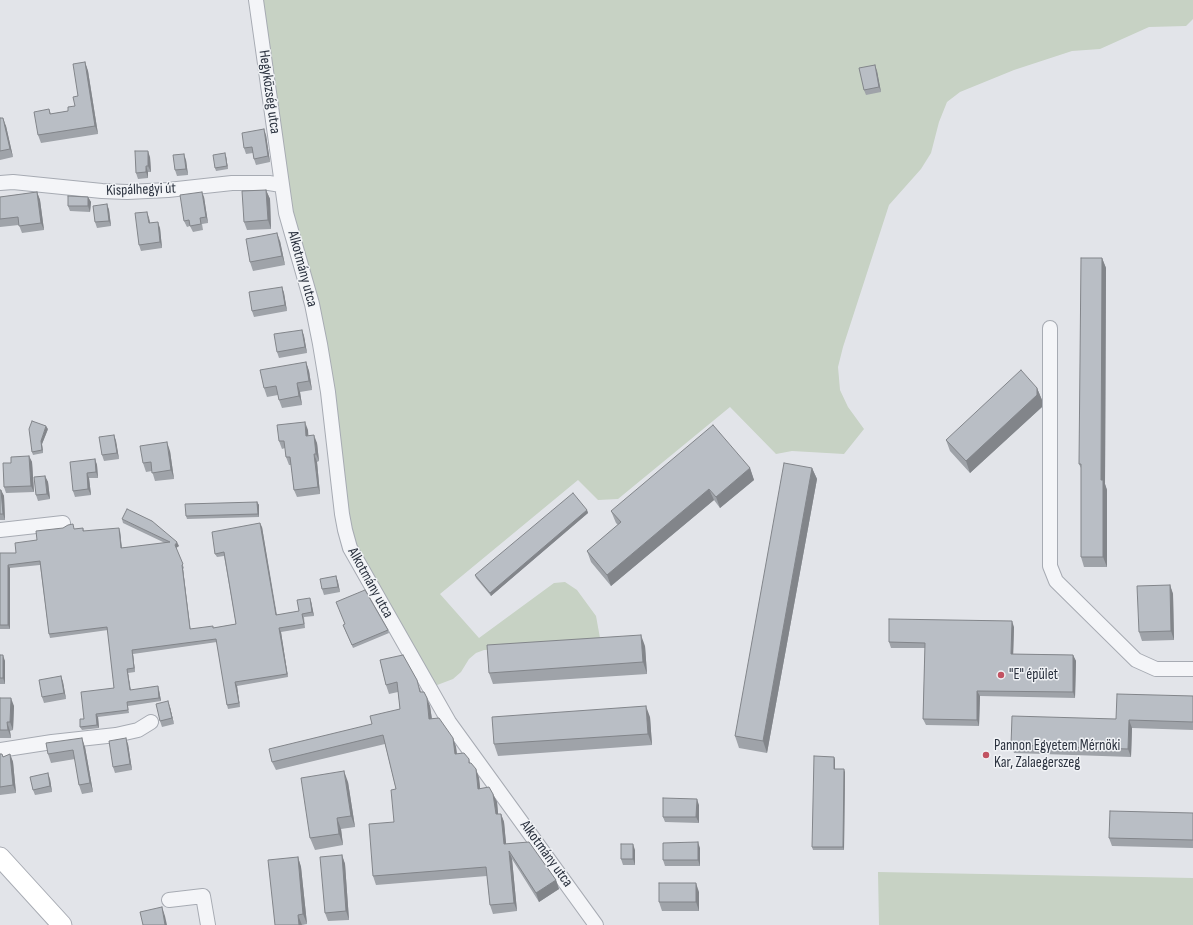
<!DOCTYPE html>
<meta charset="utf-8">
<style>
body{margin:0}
canvas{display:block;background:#e2e4e9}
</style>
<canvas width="1193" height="925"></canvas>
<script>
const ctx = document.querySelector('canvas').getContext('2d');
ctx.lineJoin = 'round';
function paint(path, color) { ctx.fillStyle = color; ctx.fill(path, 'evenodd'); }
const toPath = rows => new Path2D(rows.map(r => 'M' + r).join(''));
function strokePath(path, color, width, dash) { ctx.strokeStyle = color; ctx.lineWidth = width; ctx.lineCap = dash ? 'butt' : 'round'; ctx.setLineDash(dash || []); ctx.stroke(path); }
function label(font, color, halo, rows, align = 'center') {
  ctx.font = font + ' "Sofia Sans Condensed",sans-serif'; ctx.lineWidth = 3; ctx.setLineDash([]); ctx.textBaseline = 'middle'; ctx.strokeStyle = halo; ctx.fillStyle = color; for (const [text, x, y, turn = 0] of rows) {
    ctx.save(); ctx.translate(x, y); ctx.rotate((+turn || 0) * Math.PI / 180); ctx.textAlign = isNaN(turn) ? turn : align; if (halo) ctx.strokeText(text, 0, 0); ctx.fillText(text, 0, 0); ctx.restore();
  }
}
paint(toPath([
 [259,0,1193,0,1193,19,1186,26,1149,27,1100,49,1072,51,1014,70,960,92,947,102,939,122,931,153,921,169,889,205,843,347,838,367,840,390,848,407,864,429,844,454,792,451,776,454,730,407,618,499,598,500,578,480,440,594,479,638,554,583,565,582,577,590,596,616,600,638,547,647,484,650,476,653,469,659,461,672,453,679,432,687,350,538,289,199],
 [878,872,1193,878,1193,925,879,925]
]), '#c7d2c4');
const street = toPath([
 [256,0,286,213,312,304,320,344,328,392,342,514,345,530,350,548,449,722,596,925],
 [0,183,13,182,102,191,127,192,168,190,232,183,269,183,281,185],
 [1050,328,1050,566,1056,581,1136,660,1156,669,1193,669],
 [0,530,63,523],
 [0,750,52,742,116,735,138,730,151,722],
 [169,900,203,896,208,925]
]);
const secondary = toPath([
 [0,857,62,925]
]);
strokePath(street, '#a7abb3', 16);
strokePath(secondary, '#a7abb3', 21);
strokePath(street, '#f4f5f8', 14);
strokePath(secondary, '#fff', 19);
paint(toPath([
 [85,62,88,71,98,134,41,143,38,135,49,109,51,114,68,111,75,106,78,96],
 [877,71,881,92,866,95,864,90],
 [0,118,6,126,13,157,0,160],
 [266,135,270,162,256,165,254,159,253,153,246,154,244,148],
 [226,156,228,169,216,171,215,168],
 [150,157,151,172,148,172,148,178,138,179,136,173],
 [186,160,188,175,177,176,175,170],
 [266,190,270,199,271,229,247,230,244,222],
 [37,192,40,200,44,230,22,233,19,225,0,227,0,197],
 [88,197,91,202,90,212,70,211,68,206],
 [204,197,208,223,202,224,203,230,193,232,190,226,187,227,184,221],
 [107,204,109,210,111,226,97,228,95,222],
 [149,218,150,223,160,228,162,248,141,251,139,245],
 [280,241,285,265,253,271,250,262],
 [1102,258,1106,268,1105,484,1107,490,1107,567,1084,567,1081,557,1081,468,1079,464],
 [282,287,284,293,287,311,254,317,252,311],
 [302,330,304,336,307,353,279,358,277,352],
 [306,362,309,371,312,390,300,392,302,405,282,408,279,400,278,395,267,397,264,388],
 [1037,388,1042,400,1042,407,970,473,950,451,946,440],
 [48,429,42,444,43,453,33,455,32,452],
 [308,430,308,436,317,443,319,461,317,462,320,494,297,497,294,490,291,465,289,465,286,457,285,448,282,449,279,441],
 [114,435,116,441,119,459,104,461,102,455],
 [170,451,174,479,155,481,152,471,146,472,143,463],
 [29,456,32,462,34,492,6,493,4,487,11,463],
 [95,459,97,465,98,478,89,478,91,495,75,497,73,491],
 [750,468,754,480,720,508,714,500,611,586,591,562,587,551,618,525,616,523,611,511],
 [812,468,817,479,767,753,739,748,735,736],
 [45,476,48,482,50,499,38,501,36,495],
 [0,490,1,490,4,496,5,520,0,520],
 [257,502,259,505,259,517,187,519,186,516],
 [587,510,588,513,491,596,476,578,475,575],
 [122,519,179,546,176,548,184,568,183,569,190,629,213,628,236,624,224,556,217,557,215,554,262,527,277,615,299,611,311,601,314,616,304,617,305,628,281,632,288,677,237,686,240,707,228,709,227,705,217,642,133,654,135,672,128,673,131,690,159,690,161,701,128,706,129,713,98,717,99,728,82,730,80,727,84,719,114,688,108,630,50,638,49,634,40,565,10,568,10,629,0,629,0,553,16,553,37,540,75,529,83,528,84,531,120,531,122,548,165,543,123,523],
 [336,576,338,582,340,592,324,595,322,589],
 [1170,585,1173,594,1174,640,1142,641,1139,632],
 [343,625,388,630,389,633,353,648],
 [1014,627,1013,654,1073,655,1076,661,1075,698,980,696,979,726,926,725,923,719,925,648,891,648,889,642],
 [645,646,647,674,493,684,489,673],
 [0,655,5,661,5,684,0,684],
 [380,660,420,688,421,692,430,706,432,719,453,738,456,747,457,754,469,759,470,763,476,769,479,778,480,788,493,794,497,802,498,814,501,814,504,822,506,844,556,880,559,889,539,902,512,859,517,911,493,914,490,905,487,876,376,885,373,876,394,822,396,789,385,744,276,770,272,762,372,724,400,709,398,692,389,694,386,685],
 [61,676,63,682,66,699,44,703,42,697],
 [1193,696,1193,730,1132,728,1131,757,1014,753,1011,745,1116,719],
 [0,698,14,706,13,730,10,731,11,738,0,738],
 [170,707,174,724,162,727,160,721],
 [650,717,652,745,498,756,494,744],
 [128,744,132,770,115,773,113,767],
 [85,747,93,792,82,794,79,785,75,759,51,763,48,754],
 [0,754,4,757,10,754,13,762,16,793,0,795],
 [834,757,835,760,835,769,845,772,844,850,813,850,812,847],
 [50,779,52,792,35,795,33,790],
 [348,782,355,827,341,829,343,845,315,850,310,838],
 [699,805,699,823,665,822,663,817],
 [1193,813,1193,848,1112,846,1109,838],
 [700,848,700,866,665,866,663,860],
 [635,850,635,865,623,865,621,859],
 [342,855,345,864,349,920,328,921,325,913],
 [298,857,301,867,307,924,302,925,275,925],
 [699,892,699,911,662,911,659,902]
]), '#9fa3a9');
paint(toPath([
 [85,62,88,71,98,134,95,126],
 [875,65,877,71,881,92,879,87],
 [3,118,6,126,13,157,10,149],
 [264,129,266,135,270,162,268,156],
 [148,151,150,157,151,172,148,166],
 [225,153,226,156,228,169,227,166],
 [184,154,186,160,188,175,186,169],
 [146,166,148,172,148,178,146,172],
 [266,190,270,199,271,229,268,220],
 [37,192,40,200,44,230,41,223],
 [202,192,204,197,208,223,206,217],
 [88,197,91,202,90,212,88,206],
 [107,204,109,210,111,226,109,221],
 [147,212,149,218,151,229,149,223],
 [158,222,160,228,162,248,160,242],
 [277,233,280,241,285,265,282,256],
 [1102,258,1106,268,1105,484,1107,490,1107,567,1103,557,1101,480],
 [282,287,284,293,287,311,285,305],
 [302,330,304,336,307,353,305,347],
 [306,362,309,371,312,390,309,381],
 [297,383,300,392,302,405,299,396],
 [1037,388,1042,400,1042,407,970,473,966,461],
 [305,422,308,430,309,444,306,436],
 [46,426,48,429,42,444,43,453,42,450,41,441],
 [114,435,116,441,119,459,117,453],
 [314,435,317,443,319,461,316,454],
 [167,442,170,451,174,479,171,470],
 [314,454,317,462,320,494,318,487],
 [29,456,32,462,34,492,31,486],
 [95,459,97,465,98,478,96,472],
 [750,468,754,480,720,508,716,497],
 [812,468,817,479,767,753,763,741],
 [87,473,89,478,91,495,88,489],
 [45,476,48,482,50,499,47,494],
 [709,489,714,500,611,586,607,575],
 [1,490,4,496,5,520,3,514],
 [257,502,259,505,259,517,258,514],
 [587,510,588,513,491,596,490,593],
 [260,523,262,527,277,618,276,615],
 [119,528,120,531,122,551,121,548],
 [177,542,179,546,176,548,175,545],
 [8,565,10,568,10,629,8,625],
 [182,565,183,569,191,633,190,629],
 [336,576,338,582,340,592,338,587],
 [1170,585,1173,594,1174,640,1171,631],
 [310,598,311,601,314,616,312,612],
 [1012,621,1014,627,1013,660,1011,654],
 [279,628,281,632,288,677,287,674],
 [641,635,645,646,647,674,643,662],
 [132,650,133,654,135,672,134,668],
 [3,655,5,661,5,684,3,678],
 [1073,655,1076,661,1075,698,1073,692],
 [127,669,128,673,131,694,130,690],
 [61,676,63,682,66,699,64,693],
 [235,682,237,686,240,707,239,703],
 [158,686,159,690,161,701,159,698],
 [977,691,980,696,979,726,977,720],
 [11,698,14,706,13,730,10,722],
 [427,698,430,706,433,727,429,719],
 [168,701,170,707,174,724,172,718],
 [646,706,650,717,652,745,648,734],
 [96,714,98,717,99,728,97,725],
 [1129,720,1132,728,1131,757,1128,749],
 [7,722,10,731,11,738,8,730],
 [82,738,85,747,93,792,90,783],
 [126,738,128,744,132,770,130,764],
 [453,738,456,747,458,763,455,754],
 [10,754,13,762,16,793,13,785],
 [834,757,835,760,835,772,834,769],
 [476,769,479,778,481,797,478,789],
 [844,769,845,772,844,850,843,847],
 [344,771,348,782,355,827,351,816],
 [48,773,50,779,52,792,50,786],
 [493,794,497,802,499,823,496,814],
 [697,799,699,805,699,823,696,817],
 [501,814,504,822,507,853,504,844],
 [337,818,341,829,343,845,339,834],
 [698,842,700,848,700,866,698,860],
 [633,844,635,850,635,865,633,859],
 [509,851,512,859,517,911,514,903],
 [342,855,345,864,349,920,346,911],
 [298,857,301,867,307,924,303,914],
 [556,880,559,889,539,902,536,893],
 [696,883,699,892,699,911,696,902],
 [162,907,165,916,167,925,165,925],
 [298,915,302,925,299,925]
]), '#82858a');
const building = toPath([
 [85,62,95,126,38,135,34,112,49,109,50,114,68,111,68,107,75,106,73,97,78,96,73,64,85,62],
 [875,65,879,87,864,90,859,68,875,65],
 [0,118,3,118,10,149,0,151,0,118],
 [264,129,268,156,254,159,252,147,244,148,242,133,264,129],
 [135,151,148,151,148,166,146,166,146,172,136,173,135,151],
 [225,153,227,166,215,168,213,155,225,153],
 [184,154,186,169,175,170,173,155,184,154],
 [266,190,268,220,244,222,242,191,266,190],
 [37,192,41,223,19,226,18,217,0,219,0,197,37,192],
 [202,192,206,217,200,218,201,224,190,226,189,220,184,221,180,195,202,192],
 [68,196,88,197,88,206,68,206,68,196],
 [107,204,109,221,95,222,93,206,107,204],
 [147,212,149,223,158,222,160,242,139,245,135,213,147,212],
 [277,233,282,256,250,262,246,239,277,233],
 [1081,258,1102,258,1101,480,1103,480,1103,557,1081,557,1081,464,1079,464,1081,258],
 [282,287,285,305,252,311,249,292,282,287],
 [302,330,305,347,277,352,274,334,302,330],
 [306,362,309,381,297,383,299,396,279,400,276,386,264,388,260,370,306,362],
 [1021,370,1037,388,1037,395,966,461,946,440,1021,370],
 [32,421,46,426,41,441,42,450,32,452,29,429,32,421],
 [305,422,306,436,314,435,316,454,314,454,318,487,294,490,290,457,286,457,284,441,279,441,277,425,305,422],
 [713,425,750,468,716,497,709,489,607,575,587,551,621,522,611,511,713,425],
 [114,435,117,453,102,455,99,437,114,435],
 [167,442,171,470,152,473,151,462,143,463,140,446,167,442],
 [29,456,31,486,4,487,3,463,11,463,11,457,29,456],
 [95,459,96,472,87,473,88,489,73,491,70,462,95,459],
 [784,463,812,468,763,741,735,736,784,463],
 [45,476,47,494,36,495,34,477,45,476],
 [0,490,1,490,3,514,0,514,0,490],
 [573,493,587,510,490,593,475,575,573,493],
 [257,502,258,514,186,516,185,504,257,502],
 [127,509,152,521,177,542,175,545,183,564,182,565,190,629,213,626,213,628,236,624,224,552,215,554,212,532,260,523,276,615,299,611,297,600,310,598,312,612,302,614,304,624,279,628,287,674,235,682,239,703,227,705,216,639,132,650,134,668,127,669,130,690,158,686,159,698,127,702,128,710,96,714,97,725,80,727,80,719,84,719,81,692,114,688,107,627,49,634,40,561,8,565,8,625,0,625,0,553,16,553,15,543,37,540,36,531,63,528,68,525,73,524,74,529,83,528,83,531,119,528,121,548,170,542,122,519,127,509],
 [336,576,338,587,322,589,320,579,336,576],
 [1170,585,1171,631,1139,632,1137,586,1170,585],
 [365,590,388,630,352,645,343,625,345,624,336,602,365,590],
 [889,619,1012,621,1011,654,1073,655,1073,692,977,691,977,720,923,719,925,643,889,642,889,619],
 [641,635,643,662,489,673,487,645,641,635],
 [0,655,3,655,3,678,0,678,0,655],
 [403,655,417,680,420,692,424,692,427,698,429,719,439,718,453,738,455,754,464,753,469,759,469,763,471,763,476,769,478,789,489,787,493,794,496,814,501,814,504,844,529,842,556,880,536,893,509,851,514,903,490,905,486,867,373,876,369,824,394,822,391,790,396,789,383,735,272,762,269,749,372,724,370,716,400,709,397,682,386,685,380,660,403,655],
 [61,676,64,693,42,697,39,680,61,676],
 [1117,694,1193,696,1193,722,1129,720,1128,749,1011,745,1012,716,1116,719,1117,694],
 [0,698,11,698,10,722,7,722,8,730,0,730,0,698],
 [168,701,172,718,160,721,156,704,168,701],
 [646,706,648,734,494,744,492,717,646,706],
 [82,738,90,783,79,785,73,750,48,754,46,743,82,738],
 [126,738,130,764,113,767,109,741,126,738],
 [0,754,2,754,3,757,10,754,13,785,0,787,0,754],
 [814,756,834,757,834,769,844,769,843,847,812,847,814,756],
 [344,771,351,816,337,818,339,834,310,838,301,778,344,771],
 [48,773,50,786,33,790,30,777,48,773],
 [663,798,697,799,696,817,663,817,663,798],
 [1110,811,1193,813,1193,840,1109,838,1110,811],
 [698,842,698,860,663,860,663,843,698,842],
 [621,844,633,844,633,859,621,859,621,844],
 [342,855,346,911,325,913,320,857,342,855],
 [298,857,303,914,298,915,299,925,275,925,268,860,298,857],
 [659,883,696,883,696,902,659,902,659,883],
 [162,907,165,925,143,925,140,912,162,907]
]);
paint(building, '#b9bec5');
strokePath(building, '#82858a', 1);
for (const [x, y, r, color] of [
 [1001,675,4,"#c25362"],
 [986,755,4,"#c25362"]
]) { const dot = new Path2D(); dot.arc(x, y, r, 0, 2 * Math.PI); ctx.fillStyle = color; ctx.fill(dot); strokePath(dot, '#f1f3f6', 1.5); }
label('15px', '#2b323f', '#f1f3f6', [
 ["Hegyközség utca",269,92,82],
 ["Kispálhegyi út",141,190,-2],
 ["Alkotmány utca",302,269,75],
 ["Alkotmány utca",370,583,61],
 ["Alkotmány utca",546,854,54]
]);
label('15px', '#2b323f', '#f1f3f6', [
 ["\"E\" épület",1009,675],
 ["Pannon Egyetem Mérnöki",994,746],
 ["Kar, Zalaegerszeg",994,763]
], 'left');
</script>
